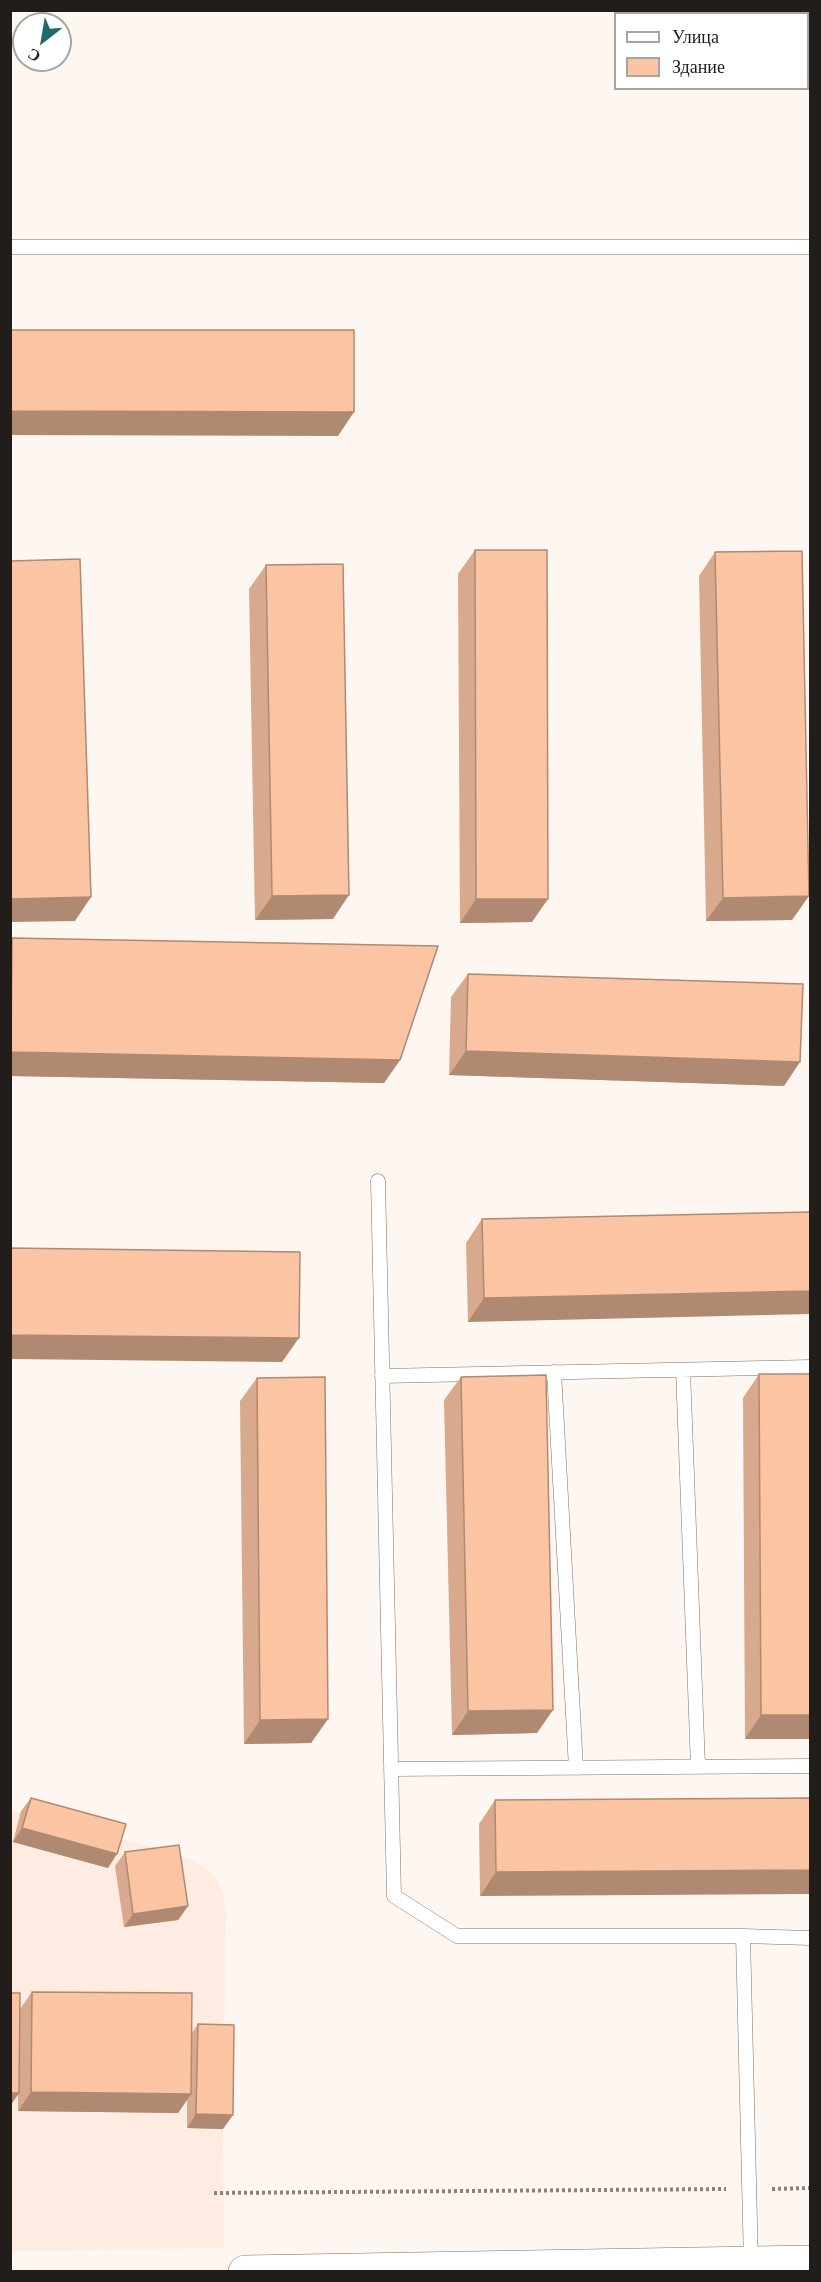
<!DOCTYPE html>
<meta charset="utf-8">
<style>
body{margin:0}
#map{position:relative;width:821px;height:2282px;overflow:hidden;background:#fef6f1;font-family:"Libre Baskerville",serif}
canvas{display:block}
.frame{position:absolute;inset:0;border:12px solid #201d1b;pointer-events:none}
.legend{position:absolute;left:614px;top:12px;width:195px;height:78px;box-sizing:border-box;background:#fff;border:2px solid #a6a5a4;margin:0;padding:8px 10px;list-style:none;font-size:18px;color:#201d1b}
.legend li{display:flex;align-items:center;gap:12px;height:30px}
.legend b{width:30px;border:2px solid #a6a5a4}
.north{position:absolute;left:12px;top:12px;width:60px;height:60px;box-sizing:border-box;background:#fff;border:2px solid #a6a5a4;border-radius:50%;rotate:211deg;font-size:16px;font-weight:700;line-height:24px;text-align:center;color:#201d1b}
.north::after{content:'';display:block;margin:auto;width:21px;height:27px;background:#206b69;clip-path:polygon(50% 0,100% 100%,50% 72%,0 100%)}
</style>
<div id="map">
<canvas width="821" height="2282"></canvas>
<div class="frame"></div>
<ul class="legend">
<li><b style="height:8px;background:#fff"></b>Улица</li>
<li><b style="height:16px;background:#fbc4a3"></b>Здание</li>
</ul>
<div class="north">С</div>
</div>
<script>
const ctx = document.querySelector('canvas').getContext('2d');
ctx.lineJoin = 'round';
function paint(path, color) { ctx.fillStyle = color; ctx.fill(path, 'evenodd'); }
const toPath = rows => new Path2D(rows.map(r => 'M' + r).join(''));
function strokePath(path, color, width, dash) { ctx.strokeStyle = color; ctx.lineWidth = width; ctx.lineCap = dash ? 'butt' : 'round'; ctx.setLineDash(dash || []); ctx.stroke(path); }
paint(toPath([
 [10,1810,178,1854,204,1867,217,1880,223,1894,226,1911,223,2129,224,2248,11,2251]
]), '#feece2');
const lane = toPath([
 [10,247,810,247],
 [378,1181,394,1896,457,1936,743,1936,810,1938],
 [683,1370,698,1767],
 [554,1372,576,1768],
 [382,1376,810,1367],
 [391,1769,810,1766],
 [743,1936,751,2263]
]);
const primary = toPath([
 [245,2272,810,2262]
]);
strokePath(lane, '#7a716c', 15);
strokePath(primary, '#7a716c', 34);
strokePath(toPath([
 [772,2189,810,2188],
 [214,2193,726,2189]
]), '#898380', 4, [3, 3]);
strokePath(lane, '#fff', 14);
strokePath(primary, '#fff', 33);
paint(toPath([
 [475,550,532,922,460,923,458,574],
 [715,552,792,920,706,921,699,576],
 [266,565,333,919,255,920,249,589],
 [12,938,400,1060,384,1083,10,1076,10,940],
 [468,974,784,1086,449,1075,451,997],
 [810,1212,468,1322,466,1243,482,1219],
 [759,1374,810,1739,745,1739,743,1398],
 [461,1377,537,1733,452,1735,444,1400],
 [257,1378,328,1719,311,1743,244,1744,240,1401],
 [31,1798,108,1868,13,1842,21,1811],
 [810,1798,480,1896,479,1824,495,1800],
 [125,1852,188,1906,178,1920,124,1927,115,1866],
 [32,1992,192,2033,198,2024,223,2129,187,2128,187,2100,178,2113,18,2111,18,2095,10,2106,20,2009]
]), '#d8a98c');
paint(toPath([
 [10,411,354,412,338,436,10,435],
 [349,895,333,919,255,920,272,896],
 [809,896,792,920,706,921,723,898],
 [91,897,75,921,10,922,10,899],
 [476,899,548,899,532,922,460,923],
 [466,1051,800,1062,784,1086,449,1075],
 [11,1052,400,1060,384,1083,10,1076],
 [810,1291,810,1314,468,1322,484,1298],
 [10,1335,299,1338,282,1362,10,1359],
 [553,1710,537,1733,452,1735,468,1711],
 [761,1715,810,1715,810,1739,745,1739],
 [328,1719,311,1743,244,1744,260,1720],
 [22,1828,117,1854,108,1868,13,1842],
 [810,1870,810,1894,480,1896,496,1872],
 [188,1906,178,1920,124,1927,133,1914],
 [31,2092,191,2094,178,2113,18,2111],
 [10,2093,19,2093,10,2106],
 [196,2114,233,2115,223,2129,187,2128]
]), '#b08972');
const building = toPath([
 [10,330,354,330,354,412,10,411,10,330],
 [475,550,547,550,548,899,476,899,475,550],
 [802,551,809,896,723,898,715,552,802,551],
 [80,559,91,897,10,899,10,561,80,559],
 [343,564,349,895,272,896,266,565,343,564],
 [12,938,438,946,400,1060,11,1052,12,938],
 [468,974,803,984,800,1062,466,1051,468,974],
 [810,1212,810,1291,484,1298,482,1219,810,1212],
 [10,1248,300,1252,299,1338,10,1335,10,1248],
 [759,1374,810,1374,810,1715,761,1715,759,1374],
 [546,1375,553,1710,468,1711,461,1377,546,1375],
 [325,1377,328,1719,260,1720,257,1378,325,1377],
 [31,1798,126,1824,117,1854,22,1828,31,1798],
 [810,1798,810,1870,496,1872,495,1800,810,1798],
 [179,1845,188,1906,133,1914,125,1852,179,1845],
 [32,1992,192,1993,191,2094,31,2092,32,1992],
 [10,1993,20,1993,19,2093,10,2093,10,1993],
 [198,2024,234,2025,233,2115,196,2114,198,2024]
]);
paint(building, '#fbc4a3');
strokePath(building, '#b08972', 1.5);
</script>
